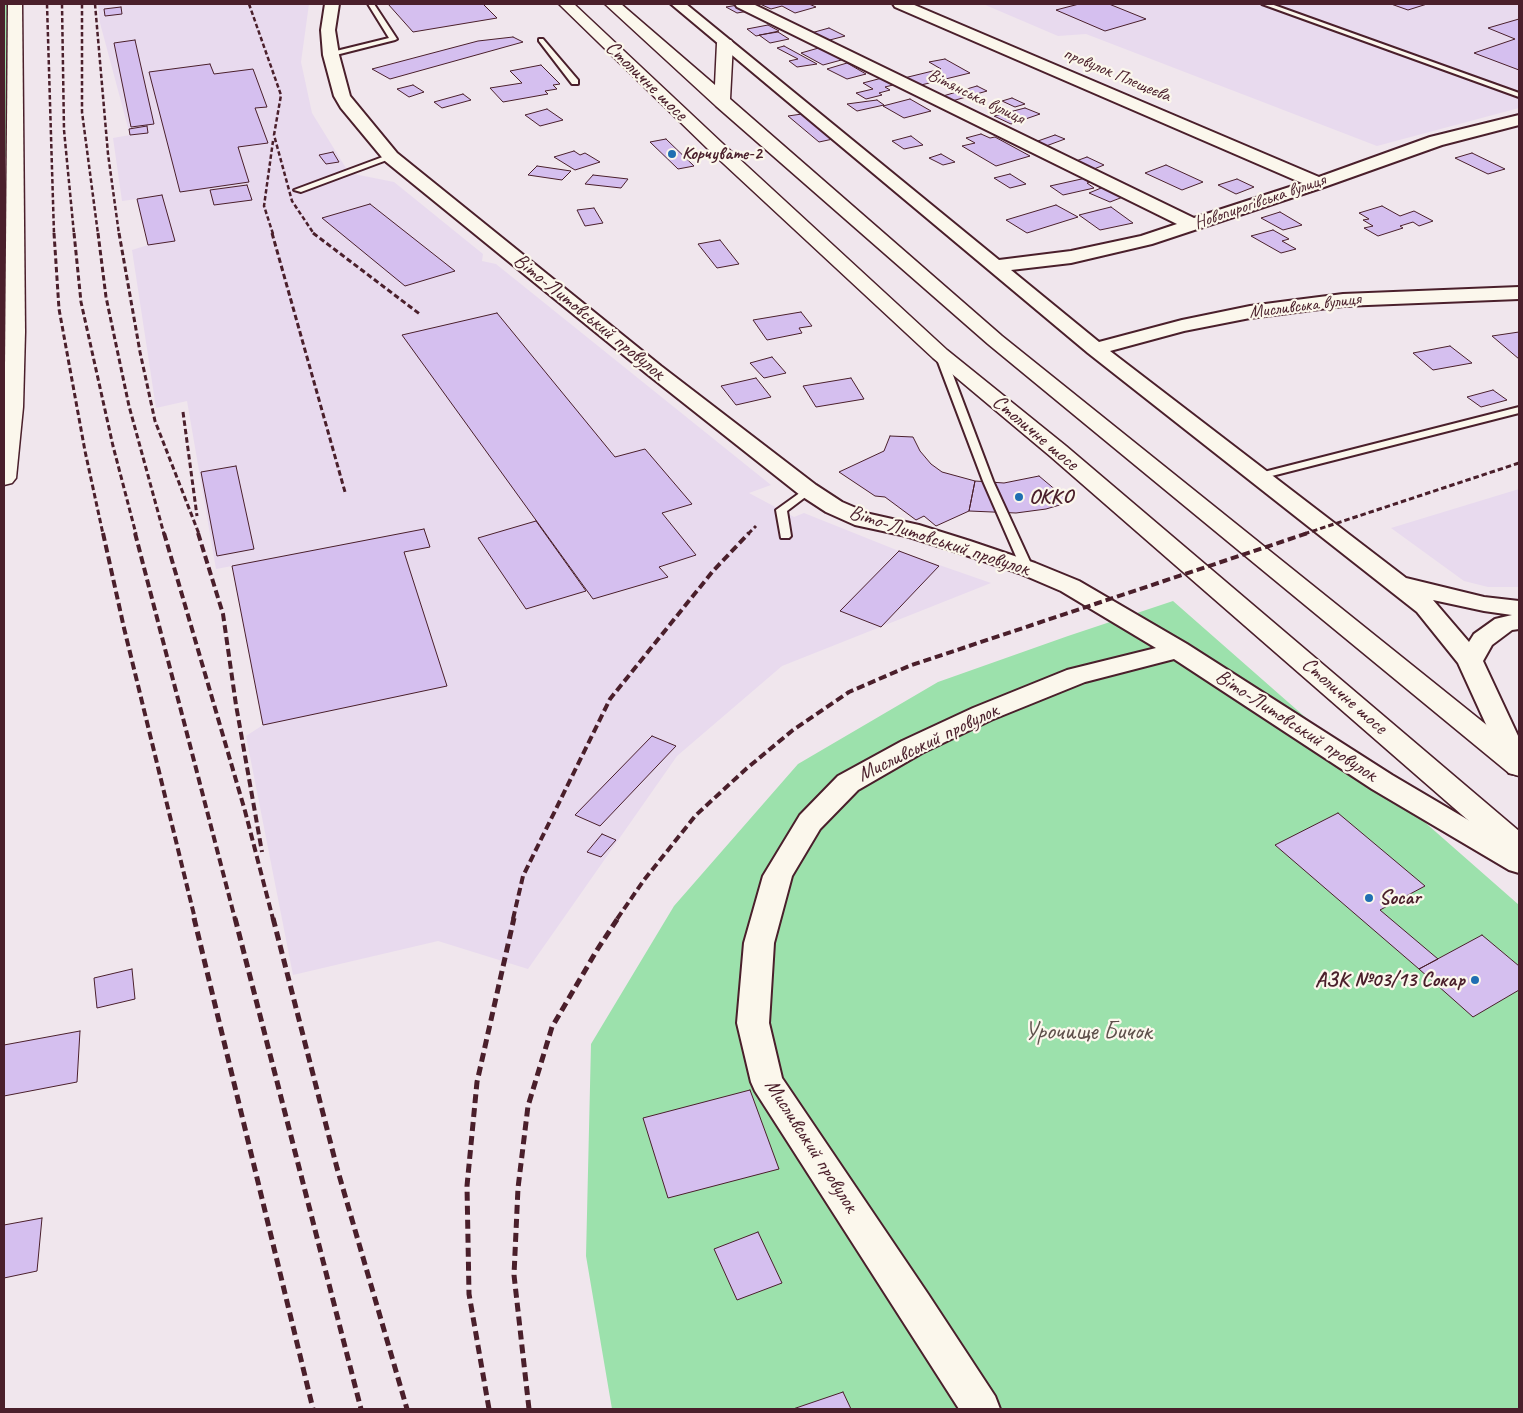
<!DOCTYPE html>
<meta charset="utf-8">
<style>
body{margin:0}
#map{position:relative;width:1523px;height:1413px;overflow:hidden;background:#f0e6ed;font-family:Caveat,sans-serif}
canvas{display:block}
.frame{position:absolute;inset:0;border:5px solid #4a1f2b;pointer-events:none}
</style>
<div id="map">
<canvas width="1523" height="1413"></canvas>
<div class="frame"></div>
</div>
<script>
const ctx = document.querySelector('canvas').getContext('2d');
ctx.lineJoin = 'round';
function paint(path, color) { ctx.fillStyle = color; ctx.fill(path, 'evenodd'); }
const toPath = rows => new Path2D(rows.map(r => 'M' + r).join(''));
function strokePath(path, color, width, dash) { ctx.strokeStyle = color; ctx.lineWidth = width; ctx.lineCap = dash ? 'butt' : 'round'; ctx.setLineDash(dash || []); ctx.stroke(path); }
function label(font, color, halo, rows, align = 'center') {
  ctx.font = font + ' Caveat,sans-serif'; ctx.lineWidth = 4.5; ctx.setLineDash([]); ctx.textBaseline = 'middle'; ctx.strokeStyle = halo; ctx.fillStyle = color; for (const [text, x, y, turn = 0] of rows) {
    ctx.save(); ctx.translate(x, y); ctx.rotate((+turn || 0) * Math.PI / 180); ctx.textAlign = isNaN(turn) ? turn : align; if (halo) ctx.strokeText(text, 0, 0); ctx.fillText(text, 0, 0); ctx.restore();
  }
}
paint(toPath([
 [98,4,309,4,301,62,312,113,349,173,394,182,483,254,482,261,496,264,771,485,749,493,794,517,804,513,899,551,991,583,782,666,677,756,528,969,438,941,293,975,246,736,263,725,232,566,216,569,187,401,156,408,132,250,148,245,137,199,122,201,113,138,130,135,100,23],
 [983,4,1519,4,1519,108,1377,146,1086,34,1058,36],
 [1519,489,1519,587,1488,587,1464,581,1391,528]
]), '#e8daee');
paint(toPath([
 [4,4,8,4,15,154,4,157],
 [1173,601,1519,905,1519,1409,612,1409,586,1256,591,1044,674,906,798,764,938,682,1068,636]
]), '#9ce1ac');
const building = toPath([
 [388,4,483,4,497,18,413,32,388,4],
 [760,4,809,4,816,7,795,13,782,6,771,9,760,4],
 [1079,4,1109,4,1146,19,1105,31,1056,10,1079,4],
 [1391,4,1427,4,1408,10,1391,4],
 [738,5,749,11,737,13,726,7,738,5],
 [121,7,122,14,105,16,104,9,121,7],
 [1519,19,1519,70,1474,53,1515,39,1488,28,1519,19],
 [768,25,779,31,756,36,747,29,768,25],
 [829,28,845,36,826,41,811,33,829,28],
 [778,32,789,39,770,43,759,35,778,32],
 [513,37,523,42,390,79,372,69,478,41,513,37],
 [135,40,154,124,131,127,114,43,135,40],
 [784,46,817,64,797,67,789,61,798,59,777,48,784,46],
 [822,47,845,59,823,65,801,53,822,47],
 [945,59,970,73,917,86,904,78,941,69,929,62,945,59],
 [847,63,866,74,847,79,827,69,847,63],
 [210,64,214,74,253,69,267,107,255,108,268,143,238,147,249,182,180,192,149,72,210,64],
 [541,65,560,84,553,85,557,89,545,91,548,94,503,102,490,88,522,83,510,71,541,65],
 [882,78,893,85,885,87,890,90,879,93,882,95,866,99,856,93,873,89,863,83,882,78],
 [413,85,424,92,409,97,397,89,413,85],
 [977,86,987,91,952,101,943,96,977,86],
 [463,94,471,100,442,108,434,102,463,94],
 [1012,98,1025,104,1015,107,1002,101,1012,98],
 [910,99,931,111,904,118,883,106,910,99],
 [877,100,884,105,857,111,847,104,877,100],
 [1025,108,1040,114,1011,124,994,116,1025,108],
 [547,109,563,120,540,126,525,115,547,109],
 [802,114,833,139,819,142,788,116,802,114],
 [147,126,148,133,130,135,129,129,147,126],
 [981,134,990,138,995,137,1030,156,996,166,962,146,975,143,966,138,981,134],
 [1055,135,1065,139,1046,146,1035,142,1055,135],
 [911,136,923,145,904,149,892,141,911,136],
 [666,139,694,166,678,169,650,142,666,139],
 [574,151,580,155,585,153,600,162,575,170,554,157,574,151],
 [333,152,339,162,326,164,319,155,333,152],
 [1472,153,1505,169,1488,174,1455,158,1472,153],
 [941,154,955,162,943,165,929,158,941,154],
 [1087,157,1104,165,1094,169,1076,161,1087,157],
 [1166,165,1203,182,1182,190,1145,173,1166,165],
 [537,166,571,171,562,180,528,175,537,166],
 [1010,174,1026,184,1010,188,994,178,1010,174],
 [593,175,628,179,621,188,585,184,593,175],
 [1086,178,1092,182,1087,183,1094,188,1063,195,1050,186,1086,178],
 [1237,179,1254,187,1236,194,1218,185,1237,179],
 [247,185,252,200,214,205,210,190,247,185],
 [1106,186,1128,195,1110,202,1089,193,1106,186],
 [162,195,175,241,148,245,137,199,162,195],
 [370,204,455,271,405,286,322,218,370,204],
 [1056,205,1078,217,1027,233,1006,220,1056,205],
 [1382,206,1400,216,1414,211,1433,221,1419,226,1413,222,1400,226,1403,228,1378,236,1364,228,1373,226,1363,220,1369,219,1359,213,1382,206],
 [1111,207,1133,223,1100,230,1079,215,1111,207],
 [594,208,603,223,585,226,577,210,594,208],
 [1280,212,1302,225,1283,230,1261,218,1280,212],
 [1273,230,1289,239,1282,241,1296,249,1281,253,1251,236,1273,230],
 [720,240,739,264,717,268,698,244,720,240],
 [801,312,812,326,799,328,802,333,767,340,753,320,801,312],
 [497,313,615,457,645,449,692,504,662,513,696,555,659,567,668,577,593,599,402,335,497,313],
 [1519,332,1519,359,1492,336,1519,332],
 [1450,346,1472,363,1433,370,1413,353,1450,346],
 [772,357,786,373,764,378,750,363,772,357],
 [756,378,771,397,736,405,721,386,756,378],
 [851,378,864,399,816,407,803,386,851,378],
 [1493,390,1507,400,1481,407,1467,397,1493,390],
 [890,436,913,437,920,451,931,464,942,472,975,481,969,511,936,526,924,516,916,520,885,497,875,496,839,472,884,451,890,436],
 [236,466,254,549,217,556,201,472,236,466],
 [1039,476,1070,502,1046,509,1016,513,969,511,975,481,1004,483,1039,476],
 [536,521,586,591,526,609,478,538,536,521],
 [424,529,430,547,404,552,447,686,263,725,232,566,424,529],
 [899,551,939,566,881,627,840,611,899,551],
 [652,736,676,746,600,826,575,815,652,736],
 [1338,813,1425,886,1380,910,1438,959,1419,969,1275,845,1338,813],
 [602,834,616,840,601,857,587,852,602,834],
 [1482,935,1519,966,1519,990,1473,1017,1419,969,1482,935],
 [132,969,135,999,97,1008,94,978,132,969],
 [80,1031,77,1082,4,1096,4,1045,80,1031],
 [750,1090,779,1169,668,1198,643,1118,750,1090],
 [42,1218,37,1271,4,1278,4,1225,42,1218],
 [758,1232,782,1283,737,1300,714,1249,758,1232],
 [843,1392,851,1409,793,1409,843,1392]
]);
paint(building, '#d5bfef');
strokePath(building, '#4a1f2b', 1);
const lane = toPath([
 [368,4,374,4,397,39,395,40,328,57,328,53,389,38,368,4],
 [1262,4,1271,4,1519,93,1519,97,1262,4],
 [539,39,543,39,578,80,578,84,572,84,539,41,539,39],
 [388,155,395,157,301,192,294,190,388,155],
 [940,351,945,354,993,481,1033,568,1031,570,1023,570,1021,568,983,481,935,354,940,351],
 [1519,407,1519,413,1260,479,1255,476,1256,474,1519,407],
 [808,487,812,488,813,490,812,492,787,511,791,536,789,538,781,538,776,510,808,487]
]);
const street = toPath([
 [325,4,339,4,335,30,339,55,350,96,397,153,661,366,816,485,842,502,870,514,919,525,970,541,1035,563,1079,581,1187,644,1392,775,1519,850,1519,873,1509,870,1372,789,1174,659,1085,682,991,720,922,753,858,790,820,829,792,876,774,943,769,1023,782,1078,928,1294,995,1396,1000,1409,959,1409,755,1091,751,1082,737,1023,744,943,763,876,800,815,838,776,902,741,973,708,1067,670,1156,648,1061,591,1019,573,954,551,906,536,855,525,826,512,800,495,647,374,385,161,341,108,334,96,323,55,321,30,325,4],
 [671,4,686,4,999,260,1071,251,1141,236,1177,224,737,7,735,4,753,4,1194,218,1302,183,895,7,893,4,912,4,1319,177,1430,137,1519,115,1519,125,1442,145,1324,187,1152,244,1071,263,1011,270,1099,342,1182,320,1250,306,1288,301,1343,294,1519,287,1519,299,1343,306,1250,318,1184,331,1110,351,1406,578,1484,597,1519,601,1519,629,1512,630,1492,645,1483,661,1519,738,1519,775,1509,773,1505,766,1458,663,1417,612,1088,353,671,4],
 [1433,600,1484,611,1512,615,1495,619,1474,634,1469,642,1433,600]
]);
const secondary = toPath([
 [8,4,22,4,25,332,23,407,16,478,12,483,4,485,8,4]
]);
const highway = toPath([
 [559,4,574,4,722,143,947,350,1066,446,1519,831,1519,858,1508,855,1050,456,933,358,710,151,559,4],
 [605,4,621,4,715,85,717,43,719,40,731,40,733,43,730,99,1002,336,1519,751,1519,776,1509,773,988,344,716,106,605,4]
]);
strokePath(lane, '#4a1f2b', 4);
strokePath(street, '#4a1f2b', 4);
strokePath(secondary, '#4a1f2b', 3);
strokePath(highway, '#4a1f2b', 3);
paint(lane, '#fbf7ec');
paint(street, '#fbf7ec');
paint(secondary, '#fbf7ec');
paint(highway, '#fbf7ec');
strokePath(toPath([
 [47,4,54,234],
 [62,4,64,130,74,234],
 [82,4,82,112,98,234],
 [95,4,108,154,119,234],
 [249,4,281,95,274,135,292,201,314,234],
 [273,234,264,206,273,141]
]), '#4a1f2b', 2.5, [4.5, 2.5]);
strokePath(toPath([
 [54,233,59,309,85,451,103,534],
 [74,233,81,302,113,446,136,534],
 [98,233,106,297,129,406,164,534],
 [119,233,140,352,155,421,199,534],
 [272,233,345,492],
 [313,233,421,315],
 [183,412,197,516],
 [748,534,756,526],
 [1304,534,1519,463]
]), '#4a1f2b', 3, [5.5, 3]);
strokePath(toPath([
 [103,533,124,628,195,919],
 [135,533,235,919],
 [164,533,245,811,273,919],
 [198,533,223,614,236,705,262,852],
 [513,919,523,876,610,699,713,571,749,533],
 [617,919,644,880,696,815,746,769,793,730,849,692,909,666,1308,533]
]), '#4a1f2b', 4, [8, 4]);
strokePath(toPath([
 [194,918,313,1409],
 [235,918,361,1409],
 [273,918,337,1168,407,1409],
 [489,1409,469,1294,467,1186,477,1082,514,918],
 [529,1409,514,1275,518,1188,528,1106,552,1027,597,950,618,918]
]), '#4a1f2b', 5, [9, 5]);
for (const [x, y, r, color] of [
 [672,154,5,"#1f6fb2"],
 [1019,497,5,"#1f6fb2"],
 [1369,898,5,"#1f6fb2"],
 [1475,980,5,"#1f6fb2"]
]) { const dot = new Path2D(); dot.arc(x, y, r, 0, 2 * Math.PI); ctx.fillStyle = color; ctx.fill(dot); strokePath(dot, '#fbf7ec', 2); }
label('18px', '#4a1f2b', '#fbf7ec', [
 ["провулок Плещеєва",1117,75,23],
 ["Вітянська вулиця",976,97,26],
 ["Новопирогівська вулиця",1260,202,-19],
 ["Мисливська вулиця",1305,306,-7]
]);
label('bold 18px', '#4a1f2b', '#fbf7ec', [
 ["Корчувате-2",682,154]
], 'left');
label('21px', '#4a1f2b', '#fbf7ec', [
 ["Столичне шосе",646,81,44],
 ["Віто-Литовський провулок",589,317,39],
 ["Столичне шосе",1035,433,40],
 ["Віто-Литовський провулок",939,541,18],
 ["Столичне шосе",1344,696,41],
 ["Віто-Литовський провулок",1296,726,33],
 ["Мисливський провулок",928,743,-26],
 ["Мисливський провулок",811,1146,57]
]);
label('bold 21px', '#4a1f2b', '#fbf7ec', [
 ["ОККО",1029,497],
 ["Socar",1379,898],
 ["АЗК №03/13 Сокар",1465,980,"right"]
], 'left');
label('25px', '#5e504b', '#fbf7ec', [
 ["Урочище Бичок",1088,1032]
]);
</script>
